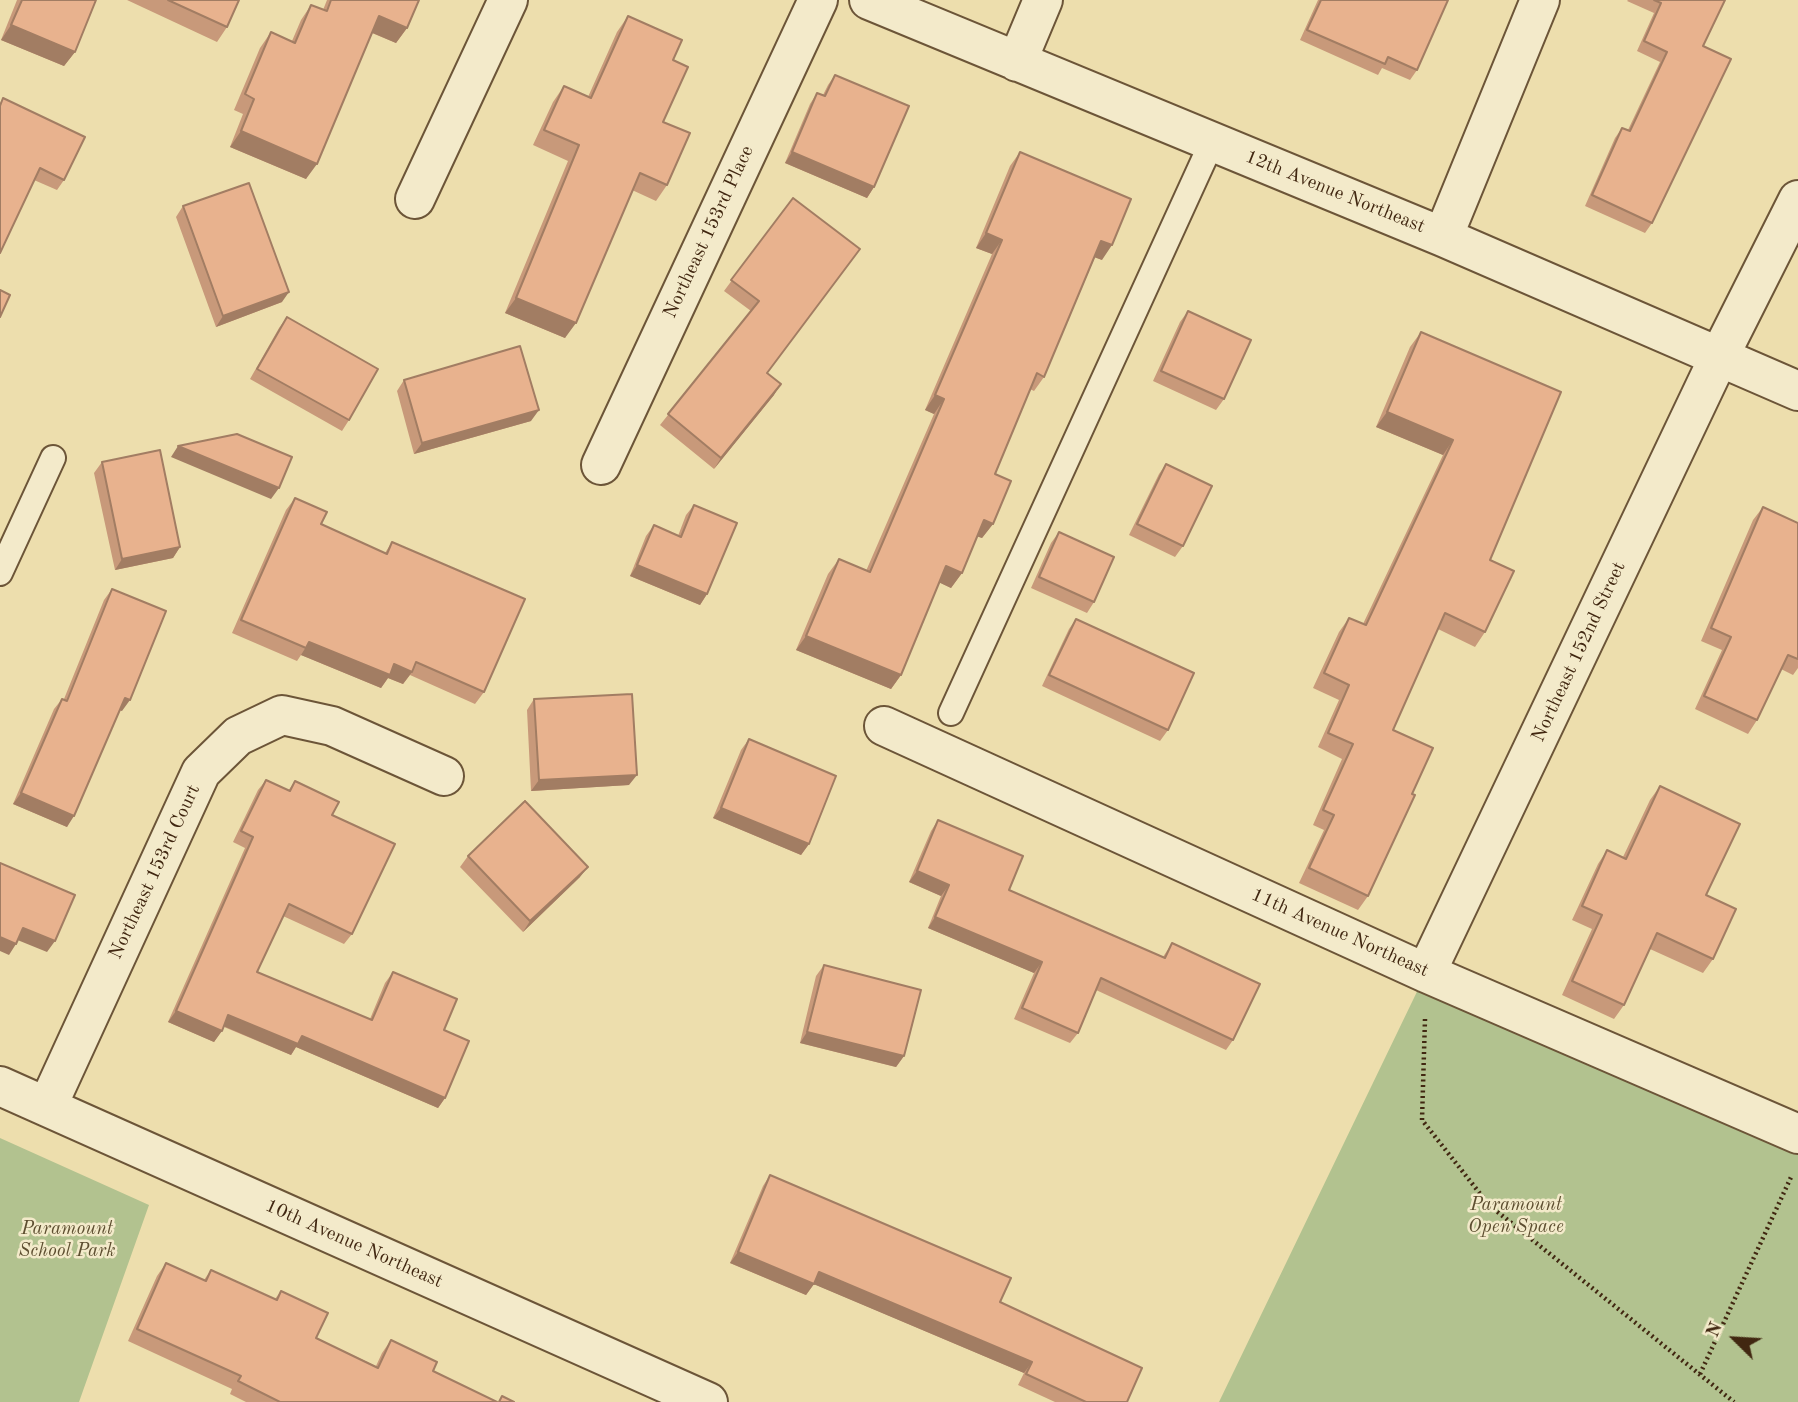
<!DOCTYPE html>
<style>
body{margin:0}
#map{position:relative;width:1798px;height:1402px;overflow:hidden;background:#eddead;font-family:"Old Standard TT",serif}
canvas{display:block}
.north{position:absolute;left:1700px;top:1304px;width:70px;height:70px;-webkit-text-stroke:5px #f3eaca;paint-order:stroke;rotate:294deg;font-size:19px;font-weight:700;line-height:28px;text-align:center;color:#412711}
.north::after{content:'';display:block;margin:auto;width:24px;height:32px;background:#412711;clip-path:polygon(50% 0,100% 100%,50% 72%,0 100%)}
</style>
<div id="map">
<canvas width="1798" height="1402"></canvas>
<div class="north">N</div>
</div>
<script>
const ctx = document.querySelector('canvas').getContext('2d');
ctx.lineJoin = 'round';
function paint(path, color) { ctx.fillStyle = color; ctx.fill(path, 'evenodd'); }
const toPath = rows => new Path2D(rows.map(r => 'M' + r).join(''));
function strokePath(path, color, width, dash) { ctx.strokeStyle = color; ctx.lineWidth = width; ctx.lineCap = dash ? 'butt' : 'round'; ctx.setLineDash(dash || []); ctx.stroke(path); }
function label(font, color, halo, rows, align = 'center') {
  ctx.font = font + ' "Old Standard TT",serif'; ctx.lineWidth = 5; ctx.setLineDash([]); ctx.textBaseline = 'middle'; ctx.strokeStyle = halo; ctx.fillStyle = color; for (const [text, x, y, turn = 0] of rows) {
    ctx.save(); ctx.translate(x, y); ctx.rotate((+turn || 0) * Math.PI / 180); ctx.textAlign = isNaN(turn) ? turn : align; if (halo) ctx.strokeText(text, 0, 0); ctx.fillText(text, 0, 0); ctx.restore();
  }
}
paint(toPath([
 [1426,973,1798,1134,1798,1402,1219,1402],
 [0,1138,149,1205,79,1402,0,1402]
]), '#b2c28f');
const service = toPath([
 [0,573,53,458],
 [951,713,1212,142]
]);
const minor = toPath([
 [869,0,1443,237,1798,391],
 [1017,62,1043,0],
 [415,199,508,0],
 [1443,237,1540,0],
 [601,465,818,0],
 [884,726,1426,973,1798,1134],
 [1426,973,1719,357,1798,200],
 [0,1086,708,1402],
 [47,1107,201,772,238,736,282,715,332,726,444,776]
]);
strokePath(service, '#6c5538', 28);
strokePath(minor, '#6c5538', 42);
strokePath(toPath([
 [1425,1019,1422,1120,1489,1205,1734,1402],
 [1700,1374,1792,1175]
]), '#412711', 4.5, [2, 3.5]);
strokePath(service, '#f3eaca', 24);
strokePath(minor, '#f3eaca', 38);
paint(toPath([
 [17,0,96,0,75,52,64,66,1,40],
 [127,0,239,0,227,27,217,42],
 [327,0,419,0,407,28,396,43,372,33,306,179,230,147,243,114,234,110,260,48,271,32,292,41,301,20,311,5,323,10],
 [1318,0,1448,0,1417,70,1410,80,1382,68,1378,75,1300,40],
 [1628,0,1725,0,1703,46,1652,223,1645,233,1585,206,1615,138,1622,128,1628,130,1660,62,1637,51,1654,13,1627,1],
 [628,16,673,60,663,122,667,185,656,201,632,190,565,338,505,313,568,161,533,145,553,102,564,86,588,97,617,32],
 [835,75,874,187,867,198,785,163,810,104,817,93,823,95,828,85],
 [3,98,64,180,57,190,34,180,0,253,0,103],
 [1020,152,1102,260,1095,257,1044,377,1034,391,1030,389,995,474,993,524,982,538,977,536,962,573,951,588,939,582,901,675,891,689,796,650,828,574,839,559,866,571,934,414,925,410,992,254,976,248,1010,166],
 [793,198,767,373,774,395,714,469,660,425,751,311,724,291],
 [183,206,282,302,216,327,176,217],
 [1188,311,1224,399,1216,410,1153,381,1180,322],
 [287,317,349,420,342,431,250,379,279,328],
 [1421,332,1490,560,1485,632,1475,647,1438,629,1393,730,1368,896,1358,910,1299,883,1324,830,1313,825,1342,759,1318,747,1339,700,1313,688,1339,632,1349,618,1363,624,1443,455,1376,427,1410,347],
 [404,380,531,421,414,454,397,391],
 [102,462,180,547,173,558,115,570,94,473],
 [1166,464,1183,546,1175,557,1129,535,1159,474],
 [295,498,321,524,385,553,392,542,484,692,475,704,410,675,403,684,388,678,381,688,301,655,297,661,232,633,286,510],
 [694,505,707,594,700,605,630,576,646,536,654,525,678,536,686,515],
 [1763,507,1798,523,1798,668,1793,675,1781,669,1757,720,1748,734,1695,709,1722,650,1701,641,1753,520],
 [1059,532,1094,602,1087,613,1031,588,1051,543],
 [112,589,122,711,120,710,67,827,13,804,54,709,62,699,64,699,104,600],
 [1076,619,1168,730,1160,741,1042,686,1069,629],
 [534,699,629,785,531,791,527,710],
 [749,739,809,844,801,855,713,818,741,750],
 [266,780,288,791,295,781,332,815,352,934,344,944,283,916,257,972,370,1019,385,983,393,972,444,1030,445,1098,438,1108,296,1047,291,1055,224,1027,214,1042,168,1022,245,848,233,842,258,790],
 [1660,786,1706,895,1713,959,1703,973,1650,949,1624,1005,1614,1019,1562,995,1592,929,1572,920,1598,864,1607,850,1623,857,1650,800],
 [938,820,1009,890,1163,957,1172,943,1233,1040,1226,1050,1096,990,1078,1033,1070,1043,1014,1019,1034,973,928,928,941,896,909,882,931,831],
 [468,856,580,877,523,932,460,867],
 [824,965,904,1056,896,1067,800,1043,816,976],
 [770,1175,1000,1302,1127,1402,1055,1402,1018,1385,1024,1373,814,1284,806,1295,730,1263,763,1186],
 [166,1263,204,1280,211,1270,275,1299,281,1291,316,1338,376,1366,382,1353,391,1340,433,1371,497,1402,246,1402,230,1394,232,1389,128,1341,157,1276]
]), '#c8997a');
paint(toPath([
 [379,16,407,28,396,43,368,31],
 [11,25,75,52,64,66,1,40],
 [241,131,317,164,306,179,230,147],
 [792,152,874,187,867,198,785,163],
 [986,233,1002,240,992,254,976,248],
 [1101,241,1112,245,1102,260,1091,256],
 [289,292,282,302,216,327,223,316],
 [516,298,576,323,565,338,505,313],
 [781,384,774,395,714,469,721,458],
 [935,395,944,399,934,414,925,410],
 [539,410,531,421,414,454,422,443],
 [1387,412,1453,440,1443,455,1376,427],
 [178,446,279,488,271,499,171,457],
 [984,520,993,524,982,538,973,535],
 [180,547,173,558,115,570,122,559],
 [637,565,707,594,700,605,630,576],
 [946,566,962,573,951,588,936,581],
 [806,636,901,675,891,689,796,650],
 [309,642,394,664,412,672,403,684,388,678,381,688,301,655],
 [125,698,130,700,122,711,117,709],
 [637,775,629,785,531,791,539,780],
 [21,793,74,816,67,827,13,804],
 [721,808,809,844,801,855,713,818],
 [588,867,580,877,523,932,530,921],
 [917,871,949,885,941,896,909,882],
 [935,917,1042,962,1034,973,928,928],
 [23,928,55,941,47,952,15,939],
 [0,937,16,944,9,955,0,951],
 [176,1011,222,1031,214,1042,168,1022],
 [228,1015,302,1036,445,1098,438,1108,296,1047,291,1055,221,1025],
 [807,1032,904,1056,896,1067,800,1043],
 [738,1252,814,1284,806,1295,730,1263],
 [819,1272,1032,1362,1024,1373,811,1283]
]), '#a27d63');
const building = toPath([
 [22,0,96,0,75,52,11,25,22,0],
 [168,0,239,0,227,27,168,0],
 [331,0,419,0,407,28,379,16,317,164,241,131,254,99,245,94,271,32,295,43,311,5,327,11,331,0],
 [1321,0,1448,0,1417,70,1388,57,1385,64,1307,30,1321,0],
 [1654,0,1725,0,1703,46,1731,59,1652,223,1592,195,1622,128,1630,131,1667,52,1644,41,1661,3,1654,0],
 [628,16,682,40,673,60,688,67,663,122,690,133,667,185,640,173,576,323,516,298,579,145,544,130,564,86,591,98,628,16],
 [835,75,909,106,874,187,792,152,817,93,825,96,835,75],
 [3,98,85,137,64,180,40,168,0,253,0,106,3,98],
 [1020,152,1131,199,1112,245,1101,241,1044,377,1037,373,995,474,1011,481,993,524,984,520,962,573,946,566,901,675,806,636,839,559,870,572,944,399,935,395,1002,240,986,233,1020,152],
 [249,183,289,292,223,316,183,206,249,183],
 [793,198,860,249,767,373,781,384,721,458,668,414,759,301,731,280,793,198],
 [0,290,10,295,0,317,0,290],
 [1188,311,1251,340,1224,399,1161,371,1188,311],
 [287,317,378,369,349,420,257,369,287,317],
 [1421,332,1561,392,1490,560,1514,571,1485,632,1445,613,1393,730,1433,748,1412,794,1415,795,1368,896,1309,868,1334,815,1323,810,1353,744,1328,733,1349,685,1324,673,1349,618,1366,625,1453,440,1387,412,1421,332],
 [520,346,539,410,422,443,404,380,520,346],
 [237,434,292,457,279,488,178,446,237,434],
 [160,450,180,547,122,559,102,462,160,450],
 [1166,464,1212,486,1183,546,1137,524,1166,464],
 [295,498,327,512,321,524,387,554,392,542,525,599,484,692,416,662,412,672,394,664,390,675,309,642,306,648,241,620,295,498],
 [694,505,737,523,707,594,637,565,654,525,681,537,694,505],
 [1763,507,1798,523,1798,659,1788,655,1757,720,1704,696,1731,637,1711,628,1763,507],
 [1059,532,1114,557,1094,602,1039,577,1059,532],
 [112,589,166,611,130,700,125,698,74,816,21,793,62,699,67,701,112,589],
 [1076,619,1194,673,1168,730,1049,675,1076,619],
 [632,694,637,775,539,780,534,699,632,694],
 [749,739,836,776,809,844,721,808,749,739],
 [266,780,290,791,295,781,339,802,332,815,395,844,352,934,289,904,257,972,372,1020,393,972,457,999,444,1030,469,1041,445,1098,302,1036,298,1044,228,1015,222,1031,176,1011,253,837,241,831,266,780],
 [1660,786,1740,824,1706,895,1736,909,1713,959,1657,933,1624,1005,1572,981,1602,915,1582,906,1607,850,1626,859,1660,786],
 [525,801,588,867,530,921,468,856,525,801],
 [938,820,1023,856,1009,890,1165,958,1172,943,1260,984,1233,1040,1101,978,1078,1033,1022,1008,1042,962,935,917,949,885,917,871,938,820],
 [0,863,75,895,55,941,23,928,16,944,0,937,0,863],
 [824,965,921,990,904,1056,807,1032,824,965],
 [770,1175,1011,1278,1000,1302,1142,1368,1127,1402,1086,1402,1026,1374,1032,1362,819,1272,814,1284,738,1252,770,1175],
 [166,1263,206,1281,211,1270,277,1300,281,1291,328,1313,316,1338,378,1368,391,1340,437,1362,433,1371,497,1402,280,1402,238,1381,241,1376,137,1329,166,1263],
 [502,1396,514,1402,499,1402,502,1396]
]);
paint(building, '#e8b28e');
strokePath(building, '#a27d63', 2);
label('19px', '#412711', '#f3eaca', [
 ["12th Avenue Northeast",1335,192,22],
 ["Northeast 153rd Place",709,232,-65],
 ["Northeast 152nd Street",1579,652,-65],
 ["Northeast 153rd Court",155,872,-65],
 ["11th Avenue Northeast",1340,933,24],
 ["10th Avenue Northeast",354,1244,24]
]);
label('italic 19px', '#5d4e30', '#f3eaca', [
 ["Paramount",1516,1205],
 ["Open Space",1516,1227],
 ["Paramount",67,1229],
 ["School Park",67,1251]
]);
</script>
